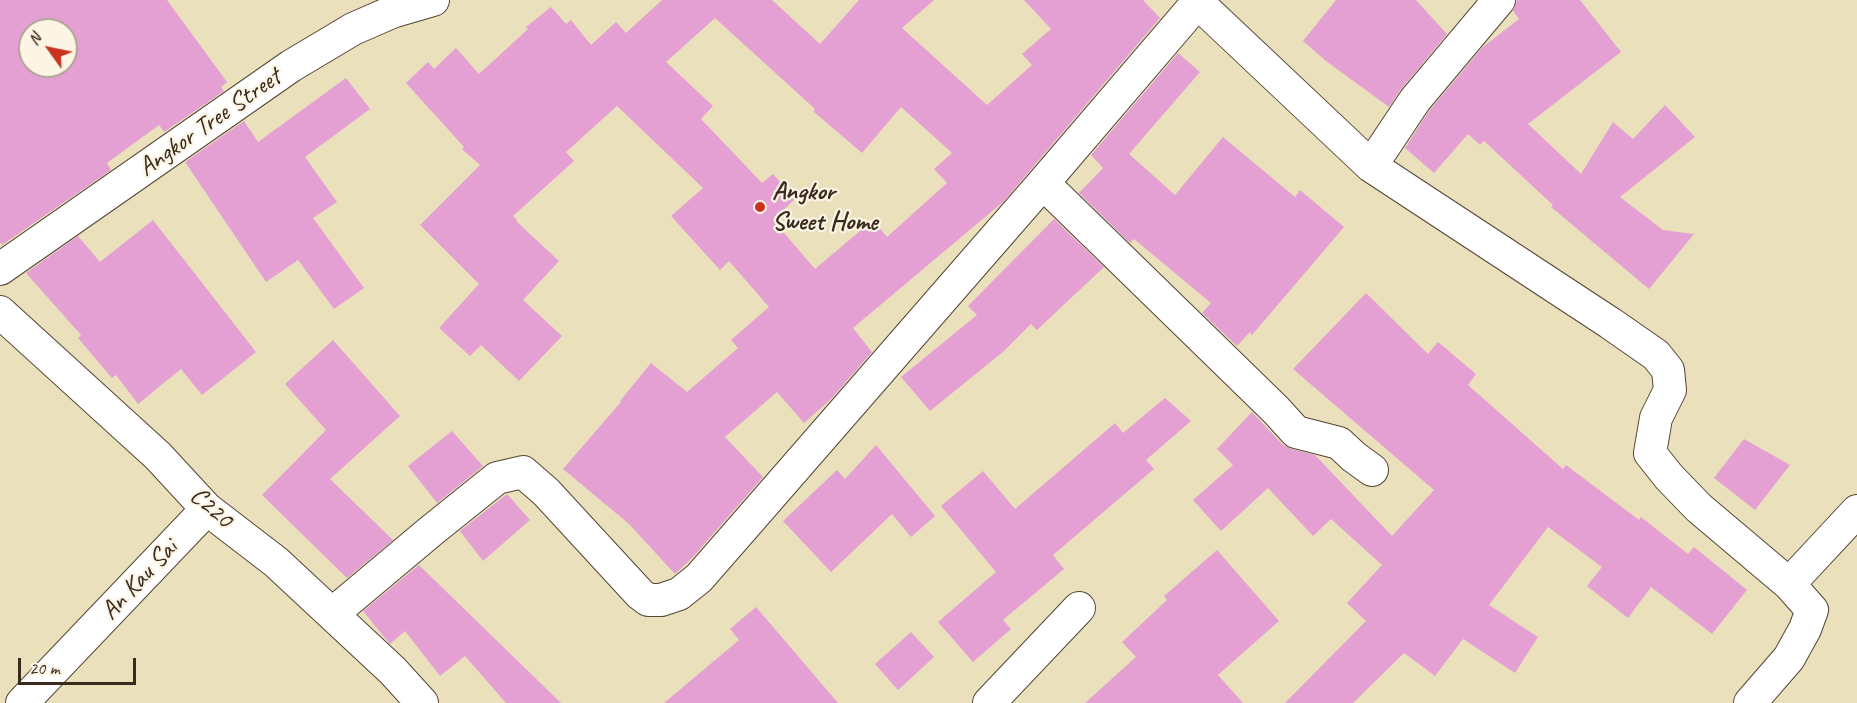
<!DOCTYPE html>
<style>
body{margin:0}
#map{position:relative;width:1857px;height:703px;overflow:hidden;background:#eae0bc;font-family:Caveat,sans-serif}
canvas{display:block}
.north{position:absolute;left:18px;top:18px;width:60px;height:60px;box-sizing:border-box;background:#fcf5e5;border:2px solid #afa495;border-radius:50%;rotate:303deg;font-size:16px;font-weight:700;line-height:24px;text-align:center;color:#3b2a1e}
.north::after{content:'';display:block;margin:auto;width:21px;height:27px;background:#c8321e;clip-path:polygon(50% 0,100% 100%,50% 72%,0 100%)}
.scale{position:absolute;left:18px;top:658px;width:118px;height:27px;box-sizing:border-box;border:3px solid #3b2a1e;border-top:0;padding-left:8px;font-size:18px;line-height:21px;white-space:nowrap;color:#3b2a1e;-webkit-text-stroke:4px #fcf5e5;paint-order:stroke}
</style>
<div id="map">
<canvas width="1857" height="703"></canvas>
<div class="north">N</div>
<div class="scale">20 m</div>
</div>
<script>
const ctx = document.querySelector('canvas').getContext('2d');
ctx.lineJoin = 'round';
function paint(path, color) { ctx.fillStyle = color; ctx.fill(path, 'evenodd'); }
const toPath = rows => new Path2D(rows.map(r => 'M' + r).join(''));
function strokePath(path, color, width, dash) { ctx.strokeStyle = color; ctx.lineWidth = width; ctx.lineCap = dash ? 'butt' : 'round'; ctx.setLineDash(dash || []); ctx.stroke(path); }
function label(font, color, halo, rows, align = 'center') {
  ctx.font = font + ' Caveat,sans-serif'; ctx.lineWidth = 4.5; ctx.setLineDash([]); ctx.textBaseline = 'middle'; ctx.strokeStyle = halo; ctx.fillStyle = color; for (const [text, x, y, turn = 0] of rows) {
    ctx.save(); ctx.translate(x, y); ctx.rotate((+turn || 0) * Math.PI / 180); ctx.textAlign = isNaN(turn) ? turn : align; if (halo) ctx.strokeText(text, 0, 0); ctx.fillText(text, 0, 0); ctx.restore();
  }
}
paint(toPath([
 [0,0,167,0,227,82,221,87,224,91,164,132,159,125,107,163,111,170,2,245,0,242],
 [30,30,66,30,66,66,30,66],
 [662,0,772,0,820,44,859,0,934,0,902,28,987,105,1032,65,1022,54,1051,29,1024,0,1143,0,1160,18,1003,202,853,328,872,352,830,400,804,423,777,392,725,437,763,477,692,558,675,574,629,524,563,469,621,402,620,401,651,363,687,392,738,348,731,340,769,307,729,261,720,270,671,216,703,188,617,106,566,152,574,161,513,216,517,220,516,221,559,261,523,300,562,336,519,381,481,345,470,356,439,328,479,284,420,225,480,165,462,149,464,147,406,83,428,62,434,69,456,48,479,74,528,29,526,27,551,7,566,24,571,20,591,45,616,22,626,33],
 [715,18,815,109,813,111,862,153,901,107,952,153,934,169,947,183,887,237,873,220,815,269,773,220,795,199,773,174,762,183,701,119,713,106,666,62],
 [1336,0,1416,0,1447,34,1401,89,1389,107,1326,61,1303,41],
 [1517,0,1580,0,1621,52,1528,124,1581,174,1613,122,1633,139,1665,105,1695,137,1620,197,1663,230,1694,234,1649,289,1551,207,1553,205,1484,141,1480,145,1468,134,1434,173,1405,148,1429,111,1483,47,1519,19,1513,11],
 [1178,53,1200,72,1129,154,1175,195,1223,137,1295,197,1300,190,1344,227,1252,335,1250,332,1237,346,1202,313,1211,303,1134,239,1130,243,1079,193,1103,168,1091,155],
 [346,78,370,109,305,157,337,202,313,218,364,288,334,309,298,260,266,282,185,162,244,121,258,142],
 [1054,219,1104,267,1037,330,1031,324,1004,351,930,411,901,377,977,315,968,306],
 [153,220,256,352,202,395,181,369,138,404,116,375,112,378,78,338,81,335,26,273,78,236,100,262],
 [1366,293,1428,354,1438,342,1476,374,1468,385,1563,469,1566,465,1639,520,1641,517,1688,554,1694,547,1747,590,1712,634,1651,587,1628,618,1587,586,1602,567,1548,527,1489,605,1538,637,1515,673,1463,639,1435,676,1404,653,1353,703,1285,703,1366,621,1347,603,1382,565,1331,519,1313,536,1268,488,1221,531,1193,500,1233,465,1217,449,1252,412,1283,445,1292,449,1315,455,1392,536,1434,490,1293,369],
 [333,340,400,416,330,479,393,540,347,578,262,495,326,430,285,384],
 [1165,398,1191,421,1146,460,1154,469,1053,555,1064,569,1003,620,1011,629,973,662,938,622,996,572,941,506,983,471,1015,509,1115,423,1123,433],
 [452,431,483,466,437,503,408,466],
 [1744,439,1790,465,1755,510,1714,478],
 [876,445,935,516,911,537,892,514,831,572,783,521,837,470,845,479],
 [507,494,530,520,483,561,460,531],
 [1217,550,1279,621,1218,675,1243,703,1085,703,1136,657,1122,642,1167,600,1164,596],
 [419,565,561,703,506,703,465,656,440,676,405,631,390,644,363,611],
 [756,607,838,703,664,703,739,640,730,629],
 [911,632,934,657,898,690,875,664]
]), '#e4a0d3');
const minor = toPath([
 [1195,0,1371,166,1610,323,1656,355,1668,370,1670,390,1656,418,1650,453,1669,477,1699,508,1789,584,1812,610,1805,629,1789,658,1750,703],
 [1371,166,1415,100,1499,0],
 [1043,183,1276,410,1296,432,1339,443,1354,457,1372,470],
 [0,269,291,66,353,29,392,12,433,0],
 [0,312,158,456,207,509,276,562,393,671,422,703],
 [1789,584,1857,511],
 [332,614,431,531,497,478,523,472,546,492,640,594,648,600,661,600,679,594,699,578,747,523,1043,183,1197,3],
 [22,703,207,509],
 [989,703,1079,608]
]);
strokePath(minor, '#554536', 34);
strokePath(minor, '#fff', 32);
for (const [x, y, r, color] of [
 [760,207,6,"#c8321e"]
]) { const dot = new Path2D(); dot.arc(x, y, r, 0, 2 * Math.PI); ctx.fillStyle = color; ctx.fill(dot); strokePath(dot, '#fcf5e5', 2); }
label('26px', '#3b2a1e', '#fcf5e5', [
 ["Angkor Tree Street",210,123,-35],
 ["C220",211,508,42],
 ["An Kau Sai",140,580,-47]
]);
label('bold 26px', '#3b2a1e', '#fcf5e5', [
 ["Angkor",772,192],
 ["Sweet Home",772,222]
], 'left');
</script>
